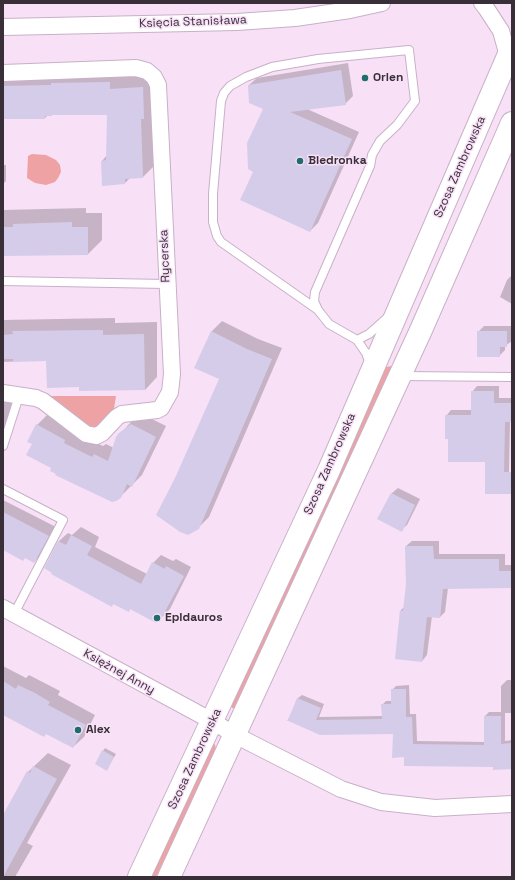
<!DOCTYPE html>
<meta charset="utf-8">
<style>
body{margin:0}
#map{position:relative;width:515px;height:880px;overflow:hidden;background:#f8e0f7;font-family:"Space Grotesk",sans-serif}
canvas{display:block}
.frame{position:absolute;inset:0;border:4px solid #382f38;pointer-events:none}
</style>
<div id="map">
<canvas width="515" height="880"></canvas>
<div class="frame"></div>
</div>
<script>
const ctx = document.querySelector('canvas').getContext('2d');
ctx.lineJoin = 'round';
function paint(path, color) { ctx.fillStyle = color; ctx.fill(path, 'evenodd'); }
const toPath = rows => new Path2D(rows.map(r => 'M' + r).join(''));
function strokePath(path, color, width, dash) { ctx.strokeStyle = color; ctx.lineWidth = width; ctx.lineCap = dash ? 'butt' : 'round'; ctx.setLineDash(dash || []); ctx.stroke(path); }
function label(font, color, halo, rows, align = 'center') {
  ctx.font = font + ' "Space Grotesk",sans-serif'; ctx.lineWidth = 3; ctx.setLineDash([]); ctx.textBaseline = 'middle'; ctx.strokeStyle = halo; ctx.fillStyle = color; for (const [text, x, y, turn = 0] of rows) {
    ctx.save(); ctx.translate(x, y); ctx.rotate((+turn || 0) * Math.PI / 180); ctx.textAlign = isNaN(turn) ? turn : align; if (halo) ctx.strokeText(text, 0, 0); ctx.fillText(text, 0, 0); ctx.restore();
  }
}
paint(toPath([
 [32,154,46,155,56,160,60,165,61,172,58,178,55,182,46,185,35,183,27,178,28,156],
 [392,366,317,533,235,708,232,708,231,705,310,534,386,367],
 [50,396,116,396,114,409,99,426,94,429,90,429],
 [215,744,216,751,156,877,150,877,212,746]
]), '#eea2a3');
paint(toPath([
 [348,63,353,96,345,104,307,109,359,132,318,223,310,231,255,172,264,109,249,85,257,78],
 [3,69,157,73,157,163,142,178,130,178,124,184,102,161,107,155,108,114,48,115,45,118,3,118],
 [3,165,6,165,6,181,3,184],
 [3,205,3,210,86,208,86,213,102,213,102,240,88,254,3,255],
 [512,275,512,304,500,297,507,280],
 [115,318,115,323,157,322,157,377,145,390,79,386,47,360,3,362,3,320],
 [222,321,258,339,282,348,209,517,198,528,221,379,211,332],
 [484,326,512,326,512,341,505,346,505,350,499,356,478,332],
 [477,386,499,386,499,398,512,398,512,421,510,421,509,472,502,493,486,461,449,438,446,416,451,410,472,410,472,392],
 [3,396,13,399,3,439],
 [48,414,74,432,103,446,106,444,114,448,120,434,131,422,142,414,166,426,142,475,120,497,52,468,33,443,37,425],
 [398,488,420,499,407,525,401,530,379,519,392,493],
 [3,500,56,527,43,553,34,562,26,557,3,549],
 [81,527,99,537,95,547,147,574,153,563,161,555,173,561,176,559,191,567,170,609,161,618,131,608,128,611,114,603,111,606,45,568,59,541,68,533,72,535],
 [412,541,439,541,439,554,505,554,505,565,512,565,512,587,448,588,445,612,440,617,432,616,427,655,422,661,396,658,401,610,404,607,407,584,406,546],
 [512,602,512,713,505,713,505,741,512,740,512,768,405,756,394,733,321,734,288,720,298,698,302,695,324,704,319,717,382,716,382,705,386,701,392,701,392,690,396,686,409,685,410,714,416,714,417,741,485,742,485,716,489,712,501,712,501,686,507,680,511,680],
 [3,666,26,678,29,675,60,691,58,695,95,715,84,737,73,747,46,733,3,714],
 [105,748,116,754,107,769,103,751],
 [48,753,71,765,27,843,33,846,15,877,3,877,3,817,28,772]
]), '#0003');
paint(toPath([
 [341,70,346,105,290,112,352,139,310,232,240,200,253,172,248,169,247,143,263,109,249,103,248,85],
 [110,82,110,89,143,87,144,119,141,119,143,178,125,179,125,184,102,186,101,161,106,160,107,115,52,115,52,116,45,116,45,119,3,119,3,86,51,85,51,83],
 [72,222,72,227,88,227,88,255,3,256,3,227,13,227,13,224],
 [103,330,103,335,144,334,145,390,79,391,79,387,47,388,46,361,13,362,13,359,3,359,3,335,13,334,12,331],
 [211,331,247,349,272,359,199,529,188,535,180,532,156,515,175,478,219,379,194,368],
 [477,331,507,331,507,347,500,347,500,357,477,357],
 [471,391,494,391,494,403,512,403,512,422,505,422,504,472,512,472,512,494,485,494,485,462,448,462,448,439,445,439,445,415,471,415],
 [36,424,65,440,64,443,92,457,94,454,108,461,116,437,119,433,131,424,156,437,132,487,127,484,121,498,116,501,112,502,55,475,56,474,50,471,51,468,26,455,32,444,27,442],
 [391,493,415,505,402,532,377,519],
 [3,512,49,536,34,563,25,558,23,561,3,550],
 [71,535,92,546,87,555,141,584,152,562,165,569,166,566,184,576,161,619,156,623,130,609,129,612,113,604,112,607,51,574,52,573,44,568,58,541,66,545],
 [405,546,433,546,434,559,499,559,499,571,512,571,512,588,443,589,440,618,427,617,422,662,395,659,400,610,403,611,406,584],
 [3,681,16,689,18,685,35,693,50,702,48,705,86,725,73,748,46,734,44,737,3,715],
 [391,689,406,689,406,717,412,717,413,744,484,745,484,716,501,716,501,744,512,743,512,769,493,770,493,767,404,766,404,757,392,758,393,734,320,735,286,720,288,720,297,698,321,708,316,720,382,719,381,704,391,704],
 [102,750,114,757,107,771,95,764],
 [33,766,57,779,3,877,3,815,27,771,30,773]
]), '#d5cce9');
const service = toPath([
 [3,281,166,284],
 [318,310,314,301,315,292,370,166,372,155,380,141,397,125,415,101,409,50,318,59,272,67,246,77,230,86,224,93,221,101,213,194,213,222,217,236,221,242,318,310,329,324,357,340,366,353,370,364],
 [357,340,369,334,387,318],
 [401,376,512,377],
 [3,446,19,396],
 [3,489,63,520,14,614]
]);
const minor = toPath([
 [482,3,486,8,501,31,508,56],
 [3,27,237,22,295,18,350,10,382,3],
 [3,73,136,68,147,71,154,77,158,85,172,374,170,392,161,408,157,410,122,414,117,417,102,433,96,436,86,434,43,401,36,398,3,393],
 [3,608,212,721,235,735,341,789,381,802,435,808,512,804]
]);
const secondary = toPath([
 [139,877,329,470,512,47],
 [169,877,421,330,512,123]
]);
strokePath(service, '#c8b1c7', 10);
strokePath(minor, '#c8b1c7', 18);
strokePath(secondary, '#c8b1c7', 24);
strokePath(service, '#fff', 8);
strokePath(minor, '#fff', 16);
strokePath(secondary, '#fff', 22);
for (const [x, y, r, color] of [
 [365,78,4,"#1f6c6d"],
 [300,161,4,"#1f6c6d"],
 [157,618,4,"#1f6c6d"],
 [78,730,4,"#1f6c6d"]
]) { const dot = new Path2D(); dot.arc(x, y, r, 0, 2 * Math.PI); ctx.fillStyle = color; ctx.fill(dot); strokePath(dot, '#f8e0f7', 1.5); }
label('12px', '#382f38', '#f8e0f7', [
 ["Księcia Stanisława",193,22,-2],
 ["Szosa Zambrowska",460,167,-66],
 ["Rycerska",165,256,-92],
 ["Szosa Zambrowska",330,464,-66],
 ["Księżnej Anny",119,672,29],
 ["Szosa Zambrowska",195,759,-65]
]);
label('bold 12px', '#382f38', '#f8e0f7', [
 ["Orlen",373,78],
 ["Biedronka",308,161],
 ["Epidauros",165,618],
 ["Alex",86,730]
], 'left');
</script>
